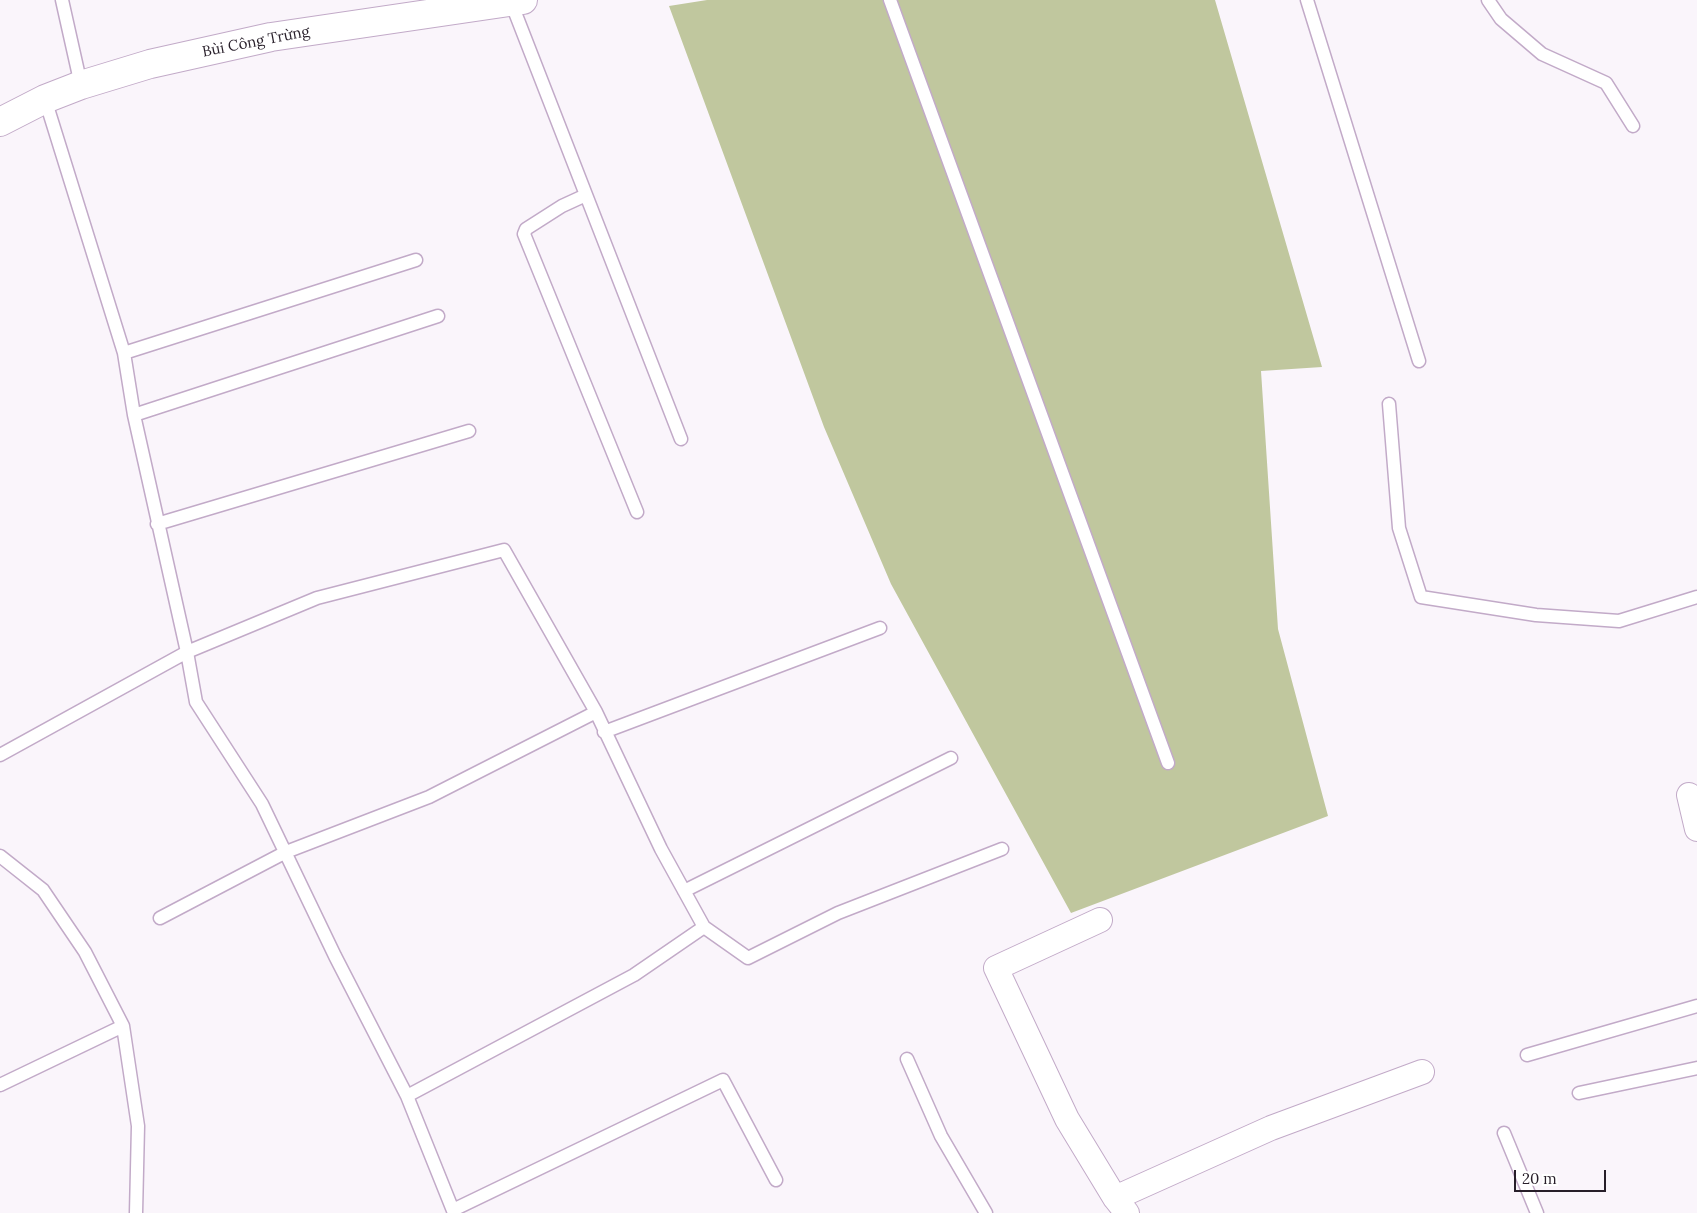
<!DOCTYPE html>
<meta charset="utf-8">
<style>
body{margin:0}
#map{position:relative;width:1697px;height:1213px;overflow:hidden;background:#faf5fb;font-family:Lora,serif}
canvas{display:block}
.scale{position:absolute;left:1514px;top:1170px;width:92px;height:22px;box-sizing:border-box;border:2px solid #271e29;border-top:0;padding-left:6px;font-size:15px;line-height:18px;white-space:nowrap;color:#271e29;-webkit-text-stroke:4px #fff;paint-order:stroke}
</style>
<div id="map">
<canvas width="1697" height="1213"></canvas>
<div class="scale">20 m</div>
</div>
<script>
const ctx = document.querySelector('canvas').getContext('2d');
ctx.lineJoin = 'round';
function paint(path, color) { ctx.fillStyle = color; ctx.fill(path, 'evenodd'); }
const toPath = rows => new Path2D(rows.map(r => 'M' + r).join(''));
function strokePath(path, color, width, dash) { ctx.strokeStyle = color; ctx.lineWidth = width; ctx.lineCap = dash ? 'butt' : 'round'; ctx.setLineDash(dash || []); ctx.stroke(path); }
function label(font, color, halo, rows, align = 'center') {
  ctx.font = font + ' Lora,serif'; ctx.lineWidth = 4; ctx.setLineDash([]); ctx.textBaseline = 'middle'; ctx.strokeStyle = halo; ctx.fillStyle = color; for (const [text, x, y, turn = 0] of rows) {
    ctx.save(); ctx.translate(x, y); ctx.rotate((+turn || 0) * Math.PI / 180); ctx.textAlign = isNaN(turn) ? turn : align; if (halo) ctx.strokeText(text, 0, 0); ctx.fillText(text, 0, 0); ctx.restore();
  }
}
paint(toPath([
 [707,0,1215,0,1322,367,1261,371,1278,629,1328,816,1071,913,891,584,824,427,669,6]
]), '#c0c79e');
const lane = toPath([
 [62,0,81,85],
 [890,0,1168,763],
 [1307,0,1419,361],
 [1488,0,1501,19,1542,54,1606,83,1633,126],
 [511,2,681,439],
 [45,99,124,353,134,415,187,652,196,702,262,804,335,956,407,1096,454,1213],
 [586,195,562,206,526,229,524,234,637,512],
 [124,353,416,260],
 [1389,404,1399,528,1421,597,1536,615,1619,621,1697,597],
 [134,415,438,316],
 [157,524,469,431],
 [604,732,880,628],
 [0,755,187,652,317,598,504,550,596,712,661,849,704,927,748,958,838,913,1002,849],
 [0,856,43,890,85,952,123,1026,138,1126,136,1213],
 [684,891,951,758],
 [160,918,286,852,429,797,596,712],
 [1527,1055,1697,1006],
 [907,1059,941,1136,986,1213],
 [0,1085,123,1026],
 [1579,1093,1697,1068],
 [407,1096,634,975,704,927],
 [1504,1133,1537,1213],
 [453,1210,723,1080,776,1180]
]);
const street = toPath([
 [1689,795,1697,829],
 [1100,920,996,968,1067,1119,1115,1198,1127,1213],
 [1115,1198,1271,1128,1422,1072]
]);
const secondary = toPath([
 [0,122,45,99,81,85,150,64,271,37,523,0]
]);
strokePath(lane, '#c2aac8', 15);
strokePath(street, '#c2aac8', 26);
strokePath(secondary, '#c2aac8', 30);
strokePath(lane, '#fff', 12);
strokePath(street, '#fff', 24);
strokePath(secondary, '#fff', 28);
label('15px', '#271e29', '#fff', [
 ["Bùi Công Trừng",256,42,-11]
]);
</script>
